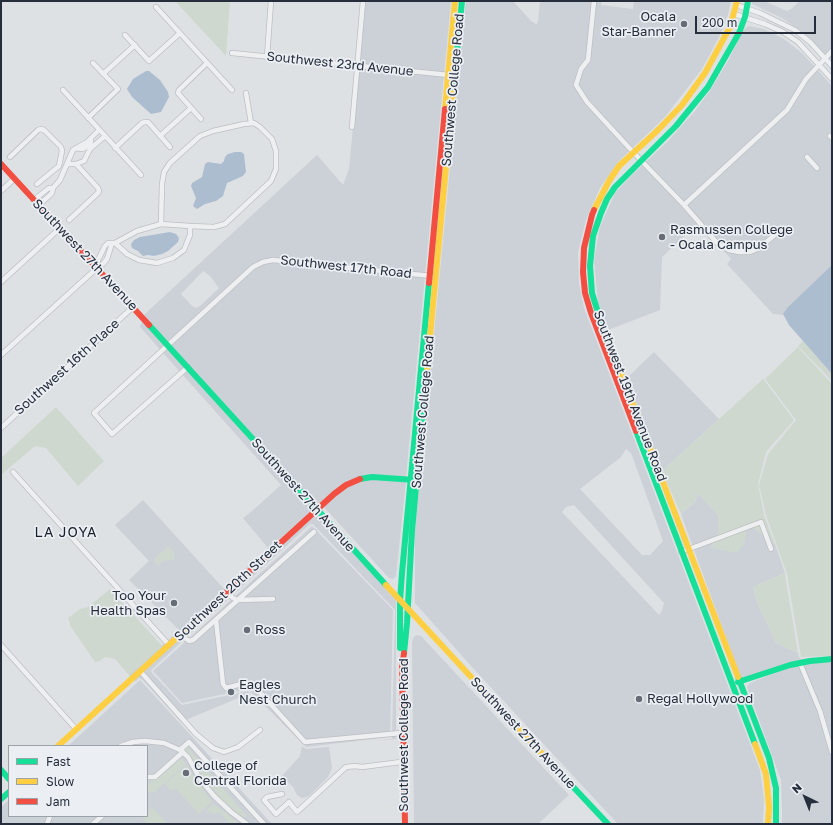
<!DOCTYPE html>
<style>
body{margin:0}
#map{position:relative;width:833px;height:825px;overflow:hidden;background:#dee1e4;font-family:"Golos Text",sans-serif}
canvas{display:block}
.frame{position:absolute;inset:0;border:2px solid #262e3c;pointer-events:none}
.legend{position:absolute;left:8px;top:745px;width:140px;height:72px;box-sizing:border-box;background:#ebeff4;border:1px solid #9ca2aa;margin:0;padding:5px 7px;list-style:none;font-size:12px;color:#262e3c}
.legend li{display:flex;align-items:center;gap:8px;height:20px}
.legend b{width:20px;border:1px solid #9ca2aa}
.north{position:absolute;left:785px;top:777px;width:40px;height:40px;-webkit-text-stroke:3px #ebeff4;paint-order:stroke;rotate:317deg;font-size:11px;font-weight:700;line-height:16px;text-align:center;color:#262e3c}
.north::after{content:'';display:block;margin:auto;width:14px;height:18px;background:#262e3c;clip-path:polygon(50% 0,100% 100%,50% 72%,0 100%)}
.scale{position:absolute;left:695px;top:16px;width:121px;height:18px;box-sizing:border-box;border:2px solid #262e3c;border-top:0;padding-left:5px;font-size:12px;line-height:14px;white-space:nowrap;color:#262e3c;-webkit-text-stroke:3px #ebeff4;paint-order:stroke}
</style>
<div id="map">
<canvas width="833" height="825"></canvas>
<div class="frame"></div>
<ul class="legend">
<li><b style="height:5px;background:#16e098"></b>Fast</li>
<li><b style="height:5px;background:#ffcf43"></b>Slow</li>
<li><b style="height:5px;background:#f24e42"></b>Jam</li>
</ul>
<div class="north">N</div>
<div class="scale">200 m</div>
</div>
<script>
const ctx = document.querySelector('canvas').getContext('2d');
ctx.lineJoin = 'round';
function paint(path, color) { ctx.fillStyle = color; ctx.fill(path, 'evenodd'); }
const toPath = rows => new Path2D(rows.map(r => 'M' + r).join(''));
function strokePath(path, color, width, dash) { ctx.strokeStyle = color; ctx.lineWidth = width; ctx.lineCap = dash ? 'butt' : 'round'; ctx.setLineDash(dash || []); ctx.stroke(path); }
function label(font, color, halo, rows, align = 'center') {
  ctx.font = font + ' "Golos Text",sans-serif'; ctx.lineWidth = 3.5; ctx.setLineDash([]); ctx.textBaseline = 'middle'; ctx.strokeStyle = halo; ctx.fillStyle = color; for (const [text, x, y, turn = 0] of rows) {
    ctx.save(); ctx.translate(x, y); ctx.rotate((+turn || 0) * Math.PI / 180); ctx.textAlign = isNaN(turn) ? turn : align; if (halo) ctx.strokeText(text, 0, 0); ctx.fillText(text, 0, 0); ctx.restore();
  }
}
paint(toPath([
 [365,1,451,1,406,477,372,475,332,492,316,506,144,316,146,313,317,155,343,185,349,169],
 [203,271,210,276,219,288,200,306,196,308,192,306,181,294],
 [466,1,513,1,531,21,536,24,538,23,540,1,601,1,601,5,633,9,634,1,731,1,728,15,719,37,702,69,665,117,619,161,600,188,586,220,578,252,579,284,584,308,597,342,760,770,764,799,763,824,618,824,472,667,415,603,415,532],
 [626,449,631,453,663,541,650,555,642,555,580,489,621,457],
 [574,505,664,603,662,611,659,615,562,512,566,507],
 [752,1,764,1,787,11,791,9,800,1,832,1,832,63,804,33,782,18,752,4],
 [749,26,764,29,784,39,803,54,832,86,832,266,788,307,784,315,773,314,727,264,731,259,699,222,662,257,660,310,608,330,598,302,594,260,600,227,615,193,631,176,667,142,695,111,711,89,728,61,744,29],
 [143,320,313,509,130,677,129,675,179,630,129,580,149,561,115,525,143,500,224,589,268,548,243,518,251,512,281,485,140,327],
 [654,352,719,419,662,471,627,378],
 [372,479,406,481,396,576,393,579,389,578,324,507,335,495,347,487,360,482],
 [698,493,718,515,718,533,711,548,744,544,747,523,775,544,785,573,753,587,757,602,776,643,798,653,799,657,801,659,810,658,741,679,681,514,695,502],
 [316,512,396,600,396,739,373,741,390,739,392,738,395,610,313,524,310,524,151,670,152,673,182,705,248,691,250,693,181,722,142,679,139,678,135,682,134,680],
 [312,526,393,610,390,737,306,747,248,689,182,703,153,671],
 [416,635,421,636,569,795,538,824,414,824,412,644,413,638],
 [832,661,832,824,782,824,782,809,781,780,747,687,750,683,790,667,811,663],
 [140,680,272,824,1,824,1,807,9,800,9,816,147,816,147,746,68,746],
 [302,746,306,749,329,747,332,768,328,777,309,796,302,798,297,795,293,787,282,776,300,756]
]), '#ccd0d7');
paint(toPath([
 [175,1,230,1,226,56],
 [803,341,832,374,832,381,798,346],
 [798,347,832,384,832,656,801,657,787,574,766,515,759,485,768,454,796,420,765,379],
 [764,378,764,380,794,420,766,452,758,484,764,515,775,544,748,524,744,544,737,553,711,548,718,533,718,515,698,493,695,502,681,514,662,471],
 [56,407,104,461,78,486,46,448,35,446,1,475,1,458],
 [167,547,170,547,174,552,175,557,172,560,167,561,165,560,159,565,156,565,154,561,155,558],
 [785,573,785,575,798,653,776,643,757,602,753,587],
 [110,589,162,646,129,675,115,659,105,657,100,661,95,662,71,627,68,618,80,609,88,607],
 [187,747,247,816,245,818,233,810,220,798,206,781,185,749],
 [181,757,186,764,155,792,147,792,147,783,151,783,151,779,157,779],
 [186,765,212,802,199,814,175,788,171,791,165,784],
 [213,804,222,810,240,824,230,824,219,812,213,814,210,811,207,814,207,810],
 [152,807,168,824,147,824,142,817,147,816,147,812]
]), '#cfd8cf');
paint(toPath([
 [146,71,149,71,160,80,168,92,169,97,161,112,151,114,132,97,127,89,133,79],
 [235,152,241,152,244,154,246,172,243,176,227,183,223,196,216,201,205,204,197,209,193,206,196,198,191,186,192,183,202,177,205,164,208,162,221,164,224,161,225,157,228,154],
 [170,232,176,234,179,238,178,242,168,251,162,254,154,256,148,255,143,256,138,251,132,248,131,244,134,240,140,237],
 [831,266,832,266,832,374,789,325,783,314,788,307]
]), '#acbdcf');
const street = toPath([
 [594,1,588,60,581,69,576,85,587,102,633,152,684,205,718,244,729,250,739,252,750,252,759,248,777,233],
 [736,5,760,13,795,30,810,42,832,66],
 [156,7,232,90],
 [734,14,765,24,783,32,798,42,832,79],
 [125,35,149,61,180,33],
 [232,53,449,75],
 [267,57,271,1],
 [103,74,135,45],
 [63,90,141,175],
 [246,93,251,123],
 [88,118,118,89,93,63],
 [201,119,178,93,179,90,207,63],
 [352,127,363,1],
 [160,136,191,108],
 [830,136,832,138],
 [76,148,82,149,85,148,91,142,91,138],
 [115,148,142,123,145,122,148,122,170,147],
 [10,157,38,130,41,129,44,130,61,147,62,151,59,166,37,184],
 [807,157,817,168],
 [67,164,76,164,84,161,90,149,105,136],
 [53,188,60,180,73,150,87,142,99,130],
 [1,191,14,179],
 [34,200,49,188,53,188,52,193,39,205],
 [684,205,787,110,806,79,832,51],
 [69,220,98,193,99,191,98,188,76,164],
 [161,224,190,226],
 [97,268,98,260,105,246,108,243,115,243,127,254,139,260,157,263,173,258,184,250,190,235,190,226,214,227,225,224,271,181,276,169,276,151,272,139,260,127,254,123,244,124,213,131,200,136,170,163,164,172,162,184,161,224,137,231,115,243],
 [1,282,60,228],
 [1,355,97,268,103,264,107,259,112,243],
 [188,367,112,434,94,413,253,267,263,262,273,260,432,276],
 [1,428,133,307],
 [13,472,169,645],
 [681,552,761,522,771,549],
 [226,592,233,598,237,600,273,599],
 [216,620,223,684,226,688,245,683,254,686,305,742,401,733],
 [180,635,189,641,193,640,314,532],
 [1,645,76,729],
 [800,663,820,711,832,752],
 [140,671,196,734,213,748,224,752,238,747,260,730],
 [121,746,133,742,145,741,164,743,180,750,188,757,200,779,214,796,231,812,247,824],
 [180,750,189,742,264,824],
 [147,777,155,777,183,752],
 [282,794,267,797,264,800,276,814,289,802,297,812,346,767,355,766,362,767,401,762],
 [47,824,50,816],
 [93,824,102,816]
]);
strokePath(street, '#bdbfc2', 6);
strokePath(street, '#eeeff0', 4.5);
strokePath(toPath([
 [453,93,462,1],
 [149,325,386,585],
 [616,360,600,319,592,293,590,266,593,236,601,213,607,199,615,187,676,126,708,87,739,33,745,17,748,1],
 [636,431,755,744],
 [360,479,372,477,415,480],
 [400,648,400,601,402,573,429,283],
 [404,653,407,623,412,531,427,368],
 [738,677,769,758,776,788,776,824],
 [738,682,790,665,810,661,832,659],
 [546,758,608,824],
 [1,770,9,779],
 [1,799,9,792]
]), '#16e098', 6);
strokePath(toPath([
 [445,109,455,1],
 [594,210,609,181,619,166,658,130,682,105,705,73,730,27,737,1],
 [616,360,738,677],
 [427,368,453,93],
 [386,585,546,758],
 [755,744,766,774,769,807,768,824],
 [58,746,205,612]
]), '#ffcf43', 6);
strokePath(toPath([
 [1,164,149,325],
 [594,210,592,215,584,248,583,272,585,293,591,313,636,431],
 [429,283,445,109],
 [205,612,334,494,346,485,360,479],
 [404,653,402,667,405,824]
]), '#f24e42', 6);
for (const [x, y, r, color] of [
 [684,24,4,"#666d77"],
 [662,237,4,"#666d77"],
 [174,603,4,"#666d77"],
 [247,630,4,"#666d77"],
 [231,692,4,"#666d77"],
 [639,699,4,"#666d77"],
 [186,773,4,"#666d77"]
]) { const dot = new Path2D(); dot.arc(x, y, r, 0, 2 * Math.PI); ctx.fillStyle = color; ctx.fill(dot); strokePath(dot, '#ebeff4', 1.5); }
label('13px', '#262e3c', '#ebeff4', [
 ["Ocala",676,17,"right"],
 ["Star-Banner",676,32,"right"],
 ["Rasmussen College",670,230],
 ["- Ocala Campus",670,245],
 ["Too Your",166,596,"right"],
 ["Health Spas",166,611,"right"],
 ["Ross",255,630],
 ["Eagles",239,685],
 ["Nest Church",239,700],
 ["Regal Hollywood",647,699],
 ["College of",194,766],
 ["Central Florida",194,781]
], 'left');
label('13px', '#262e3c', '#ebeff4', [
 ["Southwest 23rd Avenue",340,64,6],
 ["Southwest College Road",453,90,-85],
 ["Southwest 27th Avenue",85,255,47],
 ["Southwest 17th Road",346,267,6],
 ["Southwest 16th Place",67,367,-42],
 ["Southwest 19th Avenue Road",630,396,69],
 ["Southwest College Road",423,412,-85],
 ["Southwest 27th Avenue",303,495,48],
 ["Southwest 20th Street",228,591,-43],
 ["Southwest 27th Avenue",523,733,47],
 ["Southwest College Road",404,735,-90]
]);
ctx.letterSpacing = '1px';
label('14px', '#19202c', '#ebeff4', [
 ["LA JOYA",66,533]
]);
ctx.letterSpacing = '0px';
</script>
